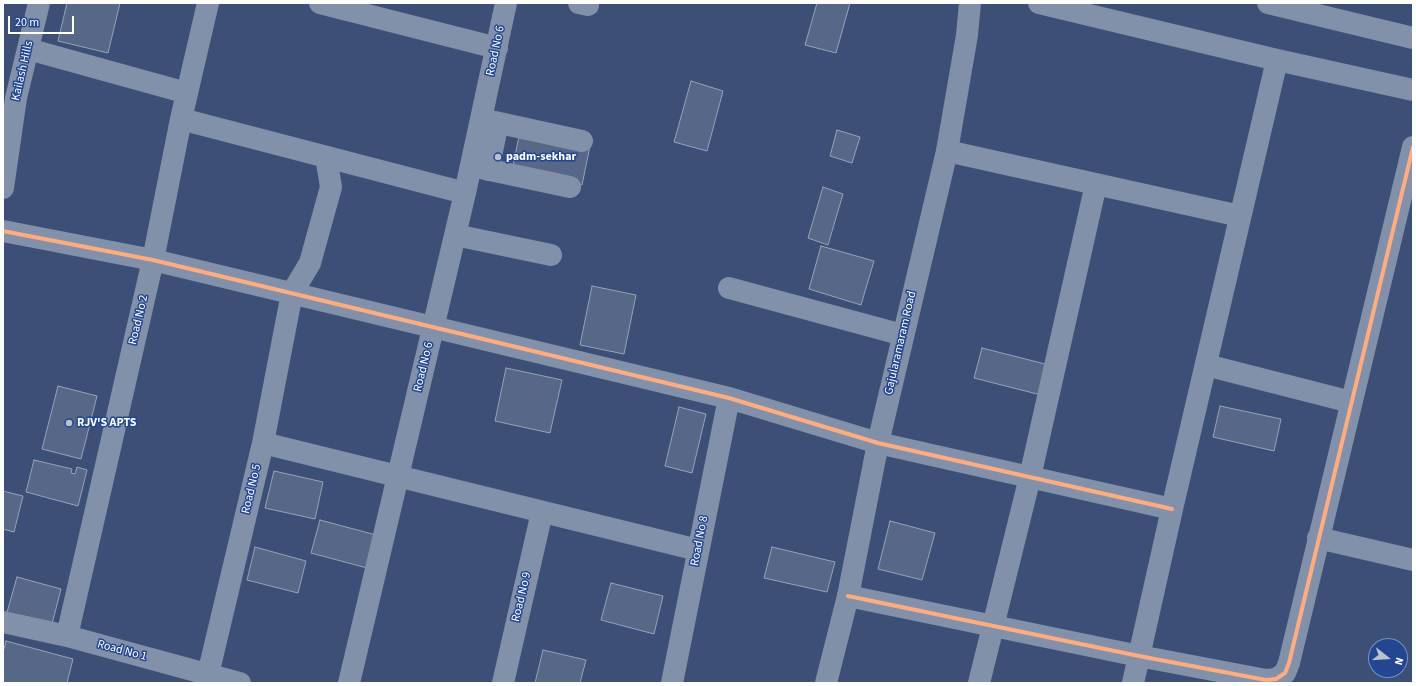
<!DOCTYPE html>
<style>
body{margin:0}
#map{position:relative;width:1416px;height:686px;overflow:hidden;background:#3b4f77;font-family:"Source Sans 3",sans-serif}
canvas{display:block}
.frame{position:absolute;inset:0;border:4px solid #fff;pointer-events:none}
.north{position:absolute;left:1368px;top:638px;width:40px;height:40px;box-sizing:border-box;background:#224790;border:1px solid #7a91bc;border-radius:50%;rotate:107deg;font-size:11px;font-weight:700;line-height:16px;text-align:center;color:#fff}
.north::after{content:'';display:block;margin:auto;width:14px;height:18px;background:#bac1cf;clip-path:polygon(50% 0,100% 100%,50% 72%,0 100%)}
.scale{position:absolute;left:8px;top:16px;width:66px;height:18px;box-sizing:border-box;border:2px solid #fff;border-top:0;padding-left:5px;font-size:12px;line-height:14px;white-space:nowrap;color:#fff;-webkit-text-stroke:3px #224790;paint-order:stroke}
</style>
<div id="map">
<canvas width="1416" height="686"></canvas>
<div class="frame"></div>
<div class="north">N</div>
<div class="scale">20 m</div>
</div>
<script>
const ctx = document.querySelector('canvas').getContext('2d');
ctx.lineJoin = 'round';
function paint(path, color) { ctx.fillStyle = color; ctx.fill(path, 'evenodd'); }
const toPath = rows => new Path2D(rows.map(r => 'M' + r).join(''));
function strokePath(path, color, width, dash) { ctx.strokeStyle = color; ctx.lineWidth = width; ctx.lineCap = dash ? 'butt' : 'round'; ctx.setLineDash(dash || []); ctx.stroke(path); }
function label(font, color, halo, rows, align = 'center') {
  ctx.font = font + ' "Source Sans 3",sans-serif'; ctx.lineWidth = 3; ctx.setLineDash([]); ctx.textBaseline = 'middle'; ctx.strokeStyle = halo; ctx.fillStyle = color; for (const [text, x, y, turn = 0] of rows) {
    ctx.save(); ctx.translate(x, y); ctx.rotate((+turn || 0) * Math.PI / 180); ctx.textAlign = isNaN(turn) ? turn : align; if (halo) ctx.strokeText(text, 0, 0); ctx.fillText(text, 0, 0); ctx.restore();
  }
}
const building = toPath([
 [67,3,120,3,108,53,58,41,67,3],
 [817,3,850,3,836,53,805,45,817,3],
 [691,81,723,91,707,151,674,142,691,81],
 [837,130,860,137,852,163,830,156,837,130],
 [520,131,590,146,582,185,512,171,520,131],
 [823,187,843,194,828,245,808,238,823,187],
 [821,246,874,261,861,305,809,289,821,246],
 [592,286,636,295,624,354,580,345,592,286],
 [982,348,1053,366,1045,396,974,378,982,348],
 [506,368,562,380,550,433,495,421,506,368],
 [58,386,97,396,81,459,42,449,58,386],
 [1220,406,1281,419,1274,451,1213,437,1220,406],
 [679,407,706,414,692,473,665,466,679,407],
 [34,460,72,469,71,473,75,474,77,467,87,470,78,506,26,492,34,460],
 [274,471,323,482,315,519,265,508,274,471],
 [3,491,23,496,14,532,3,529,3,491],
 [320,520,376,535,367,568,311,553,320,520],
 [890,521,935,533,922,580,878,569,890,521],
 [255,547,306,561,298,593,247,580,255,547],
 [772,547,835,562,827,592,764,578,772,547],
 [17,577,61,589,51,628,6,616,17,577],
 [611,583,663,596,654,634,601,620,611,583],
 [6,641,73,659,67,683,3,683,3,653,6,641],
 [543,650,586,660,580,683,535,683,543,650]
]);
paint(building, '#576787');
strokePath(building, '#97a3b8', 1);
strokePath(toPath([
 [320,3,497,48],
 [579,3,588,5],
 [1039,3,1277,60,1413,90],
 [1268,3,1413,38],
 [28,49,187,93],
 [181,119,465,193],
 [481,119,582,141],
 [947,151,1240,216],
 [471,166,570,187],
 [488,170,498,123],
 [3,188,16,98,39,3],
 [3,231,153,260,729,398,878,443,1172,509],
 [455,235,551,255],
 [729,288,903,335],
 [1206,365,1351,402],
 [263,443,698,550],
 [1318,538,1413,560],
 [848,596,1139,656,1266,680,1276,679,1285,673,1289,663,1413,147],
 [3,622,67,636,240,683],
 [67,636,153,260,181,119,208,3],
 [206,683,263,443,292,293,310,263,331,187,326,157],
 [349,683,465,193,506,3],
 [503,683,542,512],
 [672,683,729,398],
 [979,683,1030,477,1096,184],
 [1133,683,1172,509,1277,60]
]), '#8290aa', 22);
strokePath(toPath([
 [826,683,848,596,878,443,947,151,967,35,970,3]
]), '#828fa9', 22);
strokePath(toPath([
 [3,231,153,260,729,398,878,443,1172,509],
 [848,596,1139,656,1266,680,1276,679,1285,673,1289,663,1413,147]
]), '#ffac80', 4);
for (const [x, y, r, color] of [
 [498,157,4,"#bac1cf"],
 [69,423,4,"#bac1cf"]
]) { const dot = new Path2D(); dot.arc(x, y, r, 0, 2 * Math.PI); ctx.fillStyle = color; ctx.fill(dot); strokePath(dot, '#224790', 1.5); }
label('12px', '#fff', '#224790', [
 ["Road No 6",496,51,-78],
 ["Kailash Hills",23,71,-77],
 ["Road No 2",139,320,-77],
 ["Gajularamaram Road",901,343,-77],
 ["Road No 6",424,367,-77],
 ["Road No 5",252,489,-77],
 ["Road No 8",700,541,-79],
 ["Road No 9",522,597,-77],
 ["Road No 1",122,651,15]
]);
label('bold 12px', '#fff', '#224790', [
 ["padm-sekhar",506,157],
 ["RJV'S APTS",77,423]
], 'left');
</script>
